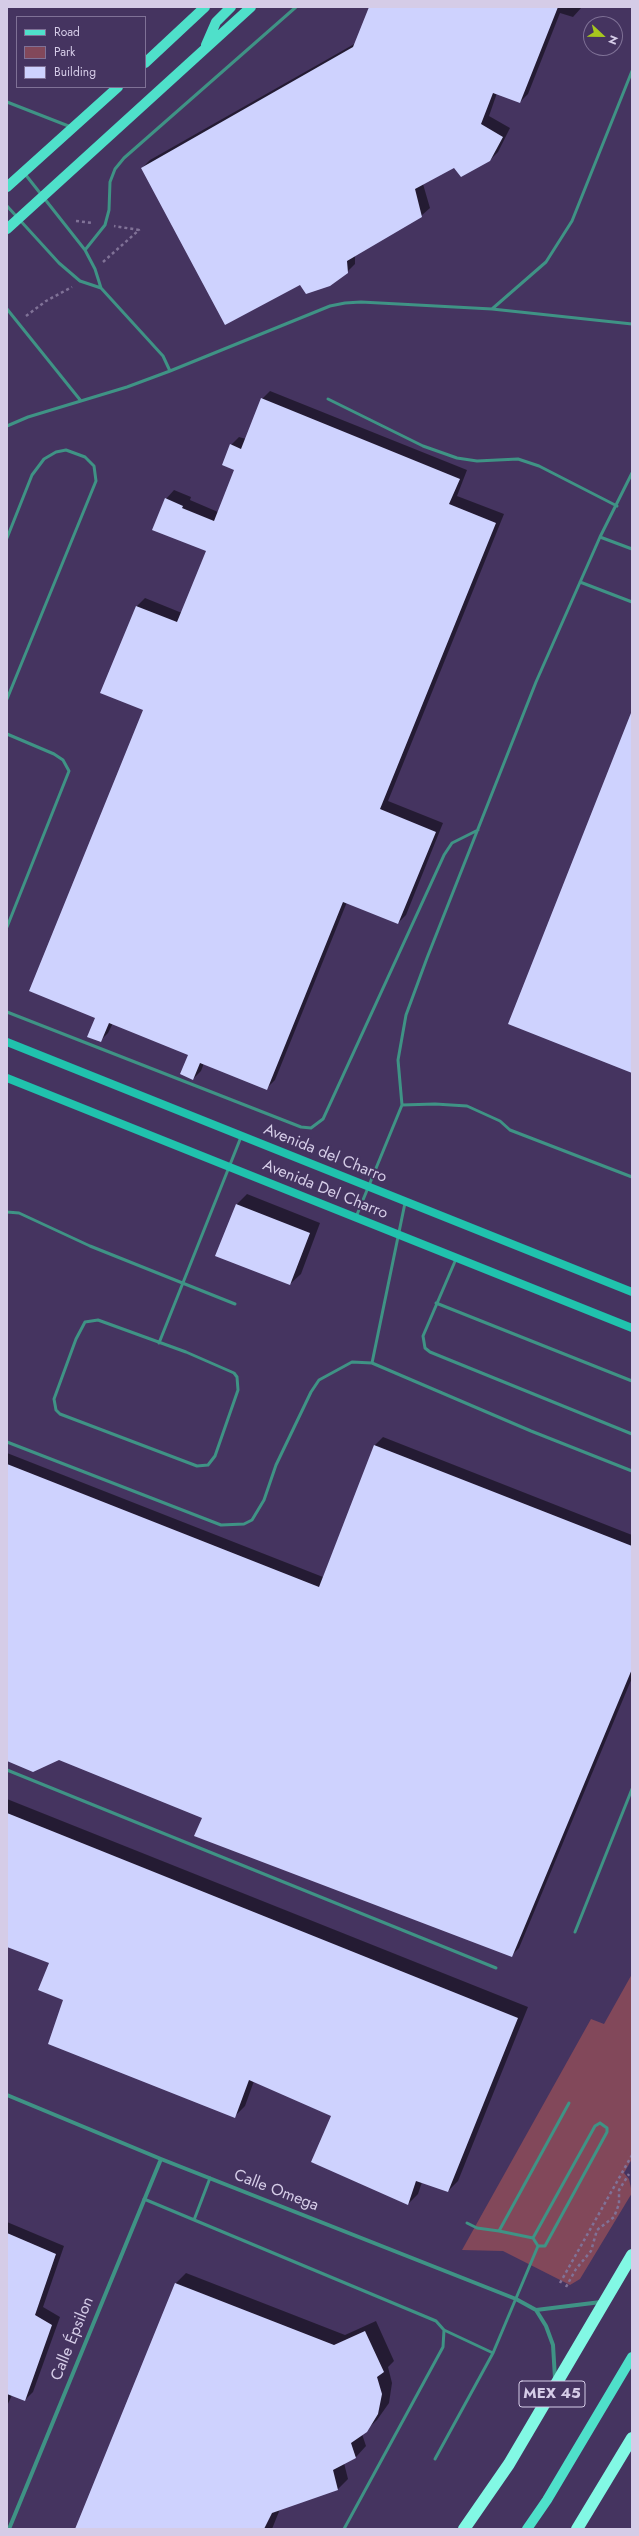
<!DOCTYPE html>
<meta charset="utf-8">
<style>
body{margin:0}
#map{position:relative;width:639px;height:2536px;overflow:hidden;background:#453460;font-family:Jost,sans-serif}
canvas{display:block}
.frame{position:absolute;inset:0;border:8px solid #d5cce7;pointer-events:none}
.legend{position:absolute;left:16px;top:16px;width:130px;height:72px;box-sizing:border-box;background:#453460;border:1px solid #7f7196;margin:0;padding:5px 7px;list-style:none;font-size:12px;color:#d5cce7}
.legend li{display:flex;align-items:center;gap:8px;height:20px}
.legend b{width:20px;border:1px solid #7f7196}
.north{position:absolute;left:583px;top:16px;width:40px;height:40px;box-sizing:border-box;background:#453460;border:1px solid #7f7196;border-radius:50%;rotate:112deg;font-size:11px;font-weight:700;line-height:16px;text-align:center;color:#d5cce7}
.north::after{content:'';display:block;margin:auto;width:14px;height:18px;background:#a7c81e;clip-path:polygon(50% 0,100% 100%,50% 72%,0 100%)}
</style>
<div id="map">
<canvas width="639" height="2536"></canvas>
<div class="frame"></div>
<ul class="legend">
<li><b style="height:5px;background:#4fe0ca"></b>Road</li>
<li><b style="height:11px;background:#82485a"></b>Park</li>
<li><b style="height:11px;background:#ced2fe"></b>Building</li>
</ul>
<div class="north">N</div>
</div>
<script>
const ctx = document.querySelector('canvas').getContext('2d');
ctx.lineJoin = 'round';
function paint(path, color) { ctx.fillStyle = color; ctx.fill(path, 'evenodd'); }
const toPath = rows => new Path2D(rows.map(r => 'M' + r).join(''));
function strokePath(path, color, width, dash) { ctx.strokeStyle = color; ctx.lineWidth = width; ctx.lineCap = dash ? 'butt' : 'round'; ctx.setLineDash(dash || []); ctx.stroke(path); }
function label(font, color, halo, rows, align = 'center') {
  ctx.font = font + ' Jost,sans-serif'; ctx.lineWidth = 4; ctx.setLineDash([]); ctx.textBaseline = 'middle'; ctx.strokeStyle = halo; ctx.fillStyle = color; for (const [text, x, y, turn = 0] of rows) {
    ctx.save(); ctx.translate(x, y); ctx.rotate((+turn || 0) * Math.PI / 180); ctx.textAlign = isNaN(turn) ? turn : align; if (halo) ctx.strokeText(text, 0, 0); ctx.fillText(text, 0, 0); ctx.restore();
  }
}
paint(toPath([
 [632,1974,632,2159,624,2173,629,2179,632,2193,580,2279,570,2285,503,2251,462,2250,591,2019,604,2024]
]), '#82485a');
paint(toPath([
 [370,7,582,7,573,17,560,13,528,94,520,102,497,93,489,116,510,128,498,152,490,160,454,167,423,184,430,208,421,216,355,256,355,264,347,272,301,284,142,168,150,160,356,43],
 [270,391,467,470,457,496,504,514,388,801,443,823,406,915,398,923,347,902,275,1080,267,1088,204,1063,201,1071,193,1079,189,1054,113,1023,108,1033,100,1041,96,1017,144,710,137,606,145,598,182,613,207,551,166,499,174,490,191,497,190,500,218,512,235,470,231,445,239,437,246,439,262,399],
 [247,1194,320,1223,301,1274,290,1284,236,1205],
 [383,1437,632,1535,632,1678,519,1948,511,1956,203,1817,59,1759,7,1760,7,1453,323,1577,375,1445],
 [7,1799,528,2007,458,2181,448,2191,422,2182,418,2194,408,2204,332,2116,254,2081,245,2106,235,2116,64,2000,50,1963,7,1945],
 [7,2222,64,2246,43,2307,60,2317,33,2392,25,2400,12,2395,7,2406],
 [186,2273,345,2335,376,2321,394,2361,388,2367,392,2383,389,2403,377,2420,362,2434,366,2446,356,2457,344,2463,348,2479,338,2489,280,2509,272,2529,76,2529,176,2283]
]), '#0007');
paint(toPath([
 [369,7,558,7,520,103,493,93,481,124,503,137,490,161,461,177,454,168,415,189,422,217,347,261,348,273,330,286,306,294,300,285,225,325,141,168,353,47],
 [261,398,460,479,449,504,496,523,380,809,436,832,398,924,343,902,267,1090,200,1063,193,1080,180,1074,188,1055,109,1023,101,1042,87,1037,95,1018,29,991,143,710,100,693,136,606,177,622,206,551,152,530,165,498,183,506,182,508,214,521,234,470,222,465,230,444,241,449],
 [631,713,632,713,632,1073,508,1024],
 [236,1204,310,1233,290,1285,215,1256],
 [374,1445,632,1546,632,1669,512,1957,194,1836,202,1818,59,1760,33,1772,7,1761,7,1464,319,1587],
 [7,1813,518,2018,448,2192,416,2181,408,2205,311,2162,331,2116,249,2080,235,2118,48,2044,63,2000,38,1990,49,1963,7,1947],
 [7,2233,56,2254,35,2315,52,2325,25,2401,7,2394],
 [175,2283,334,2345,365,2331,384,2372,377,2377,382,2394,378,2414,367,2432,351,2443,356,2458,333,2470,338,2490,272,2513,264,2529,75,2529]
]), '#ced2fe');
strokePath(toPath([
 [76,221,93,223],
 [103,262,139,230,114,226],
 [26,316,46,301,72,287],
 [560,2283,632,2155],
 [566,2287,576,2269,591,2251,597,2230,614,2217,619,2204,619,2190,629,2174]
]), '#807297', 2.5, [3, 3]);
strokePath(toPath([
 [7,102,71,127],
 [25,174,85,250,95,269,101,288,163,356,170,371,330,306,345,303,361,302,492,309,632,324],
 [7,206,59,263,80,281,101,288],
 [85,250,105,225,109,210,110,182,115,169,124,158,296,7],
 [7,309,81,401],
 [492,309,546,262,572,221,632,71],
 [328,399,423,446,457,458,477,461,518,459,539,466,617,506],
 [7,426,28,417,127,387,170,371],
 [600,537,632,549],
 [7,538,32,475,44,459,56,452,66,450,85,457,94,466,96,481,7,699],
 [580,582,632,602],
 [7,734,54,754,63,760,69,771,7,927],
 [7,1012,301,1127,311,1128,323,1119,444,855,452,843,478,830],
 [402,1105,435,1104,467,1106,500,1121,510,1130,632,1177],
 [7,1212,19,1213,90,1246,235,1304],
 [356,1217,402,1105,398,1060,406,1015,427,958,536,682,600,537,632,473],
 [456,1259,423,1336,425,1348,430,1352,632,1434],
 [436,1303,632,1381],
 [98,1320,186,1352,234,1373,237,1377,238,1390,215,1456,208,1465,197,1466,60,1414,56,1410,54,1399,76,1339,85,1322,98,1320],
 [159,1343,241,1137],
 [372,1363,531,1431,632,1471],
 [7,1442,221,1525,244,1524,252,1520,264,1500,276,1465,311,1392,319,1380,352,1362,372,1363,405,1203],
 [7,1770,496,1968],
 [575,1932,632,1789],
 [600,2123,607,2128,607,2132,545,2246,538,2246,533,2238,595,2126,600,2123],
 [144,2199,436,2321,444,2330,443,2347,344,2529],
 [194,2220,210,2178],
 [467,2223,477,2228,499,2231,569,2103],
 [499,2231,533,2238],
 [444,2330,493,2353],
 [435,2459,493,2353,538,2246]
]), '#3f9385', 3);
strokePath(toPath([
 [7,2095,161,2159,516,2299,536,2310,546,2326,553,2345,555,2378],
 [536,2310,601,2302],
 [9,2529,161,2159]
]), '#3f9385', 4);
strokePath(toPath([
 [7,1042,632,1292],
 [7,1078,632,1328]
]), '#20c2ad', 8);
strokePath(toPath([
 [206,45,216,22,231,7],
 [145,63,205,7],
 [7,187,118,87],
 [7,229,251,7],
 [527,2529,547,2500,632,2357]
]), '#4fe0ca', 10);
strokePath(toPath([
 [464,2529,509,2464,632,2255],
 [577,2529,632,2438]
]), '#82f8e4', 12);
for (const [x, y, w] of [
 [552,2394,66]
]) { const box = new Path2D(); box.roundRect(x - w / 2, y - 13, w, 26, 3); ctx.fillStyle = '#453460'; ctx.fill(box); strokePath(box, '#d5cce7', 1); }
label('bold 15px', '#d5cce7', null, [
 ["MEX 45",552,2394]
]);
label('16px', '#d5cce7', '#453460', [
 ["Avenida del Charro",325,1154,22],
 ["Avenida Del Charro",325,1190,22],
 ["Calle Omega",276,2191,21],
 ["Calle Épsilon",73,2339,-68]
]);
</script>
